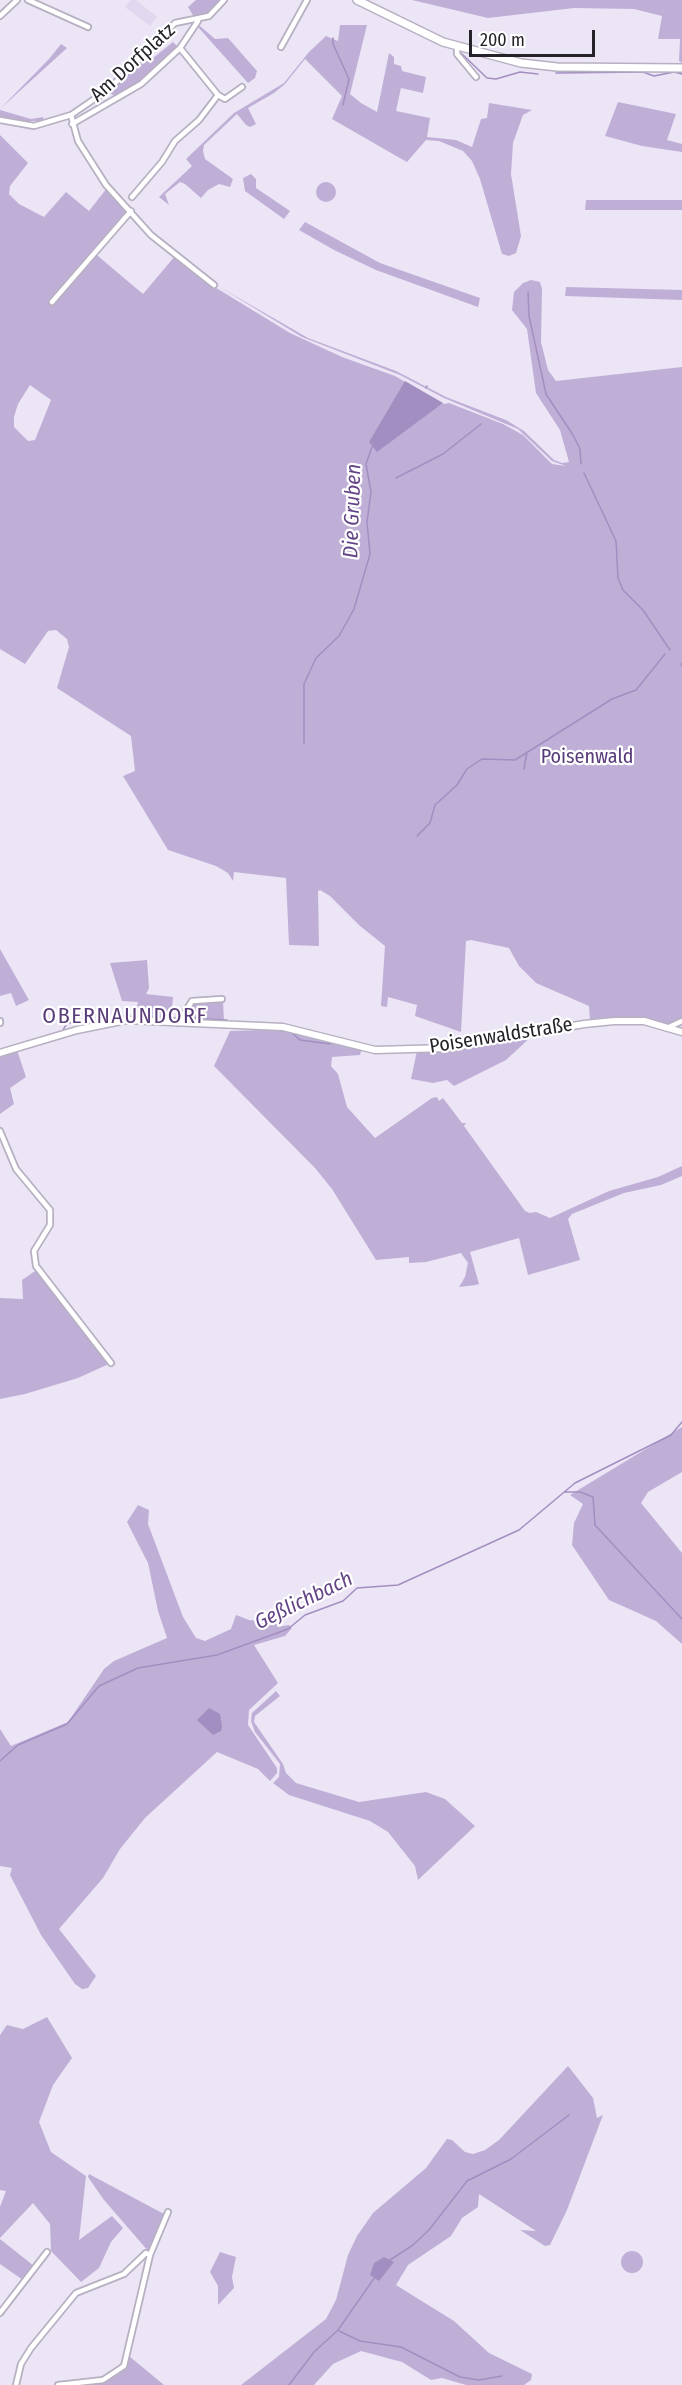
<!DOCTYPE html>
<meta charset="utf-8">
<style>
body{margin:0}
#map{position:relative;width:682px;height:2385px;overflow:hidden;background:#ece5f6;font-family:"Fira Sans Condensed",sans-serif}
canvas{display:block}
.scale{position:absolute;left:469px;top:30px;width:126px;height:27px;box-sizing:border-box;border:3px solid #252229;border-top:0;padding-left:8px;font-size:18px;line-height:21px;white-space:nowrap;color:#252229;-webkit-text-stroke:4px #fff;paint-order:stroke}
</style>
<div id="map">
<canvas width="682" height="2385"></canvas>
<div class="scale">200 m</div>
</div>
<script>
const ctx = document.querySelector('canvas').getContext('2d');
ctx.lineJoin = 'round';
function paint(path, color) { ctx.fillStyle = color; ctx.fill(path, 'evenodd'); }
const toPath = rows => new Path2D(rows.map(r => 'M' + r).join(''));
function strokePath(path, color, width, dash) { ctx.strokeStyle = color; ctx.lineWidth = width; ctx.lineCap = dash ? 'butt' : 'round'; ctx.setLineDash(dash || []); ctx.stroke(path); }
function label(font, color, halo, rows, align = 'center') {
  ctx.font = font + ' "Fira Sans Condensed",sans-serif'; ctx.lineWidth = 4.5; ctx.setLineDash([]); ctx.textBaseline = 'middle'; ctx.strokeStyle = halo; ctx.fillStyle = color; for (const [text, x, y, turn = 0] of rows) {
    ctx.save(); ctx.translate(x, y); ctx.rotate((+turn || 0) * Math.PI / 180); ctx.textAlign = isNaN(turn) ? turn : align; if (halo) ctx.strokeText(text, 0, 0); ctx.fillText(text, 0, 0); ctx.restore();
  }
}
paint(toPath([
 [131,0,136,0,157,17,150,26,125,7]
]), '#e1d7ef');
paint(toPath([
 [196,0,220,0,206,14,194,17,188,7],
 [412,0,682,0,682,63,679,61,680,39,658,39,662,16,634,9,574,8,488,18],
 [340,25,367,25,350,94,361,103,377,112,389,53,394,57,394,64,401,66,402,71,426,77,423,93,401,88,396,111,430,118,427,137,456,140,472,147,481,119,487,118,489,103,532,110,523,115,513,143,511,174,521,236,516,253,509,256,502,254,480,179,472,161,463,151,439,141,426,140,407,162,398,157,332,119,342,96,305,59,285,84,274,93,248,108,256,124,250,127,246,125,237,114,204,145,203,151,205,159,233,179,230,187,219,184,208,190,201,198,185,184,180,182,165,194,169,205,159,197,192,166,186,159,234,113,284,83,309,52,326,36,338,41],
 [200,26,215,39,228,38,257,71,255,78,248,83,198,27],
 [173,42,178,47,154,71,118,97,111,94,110,91,144,57,148,62],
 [61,44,67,48,0,109,49,59],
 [618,102,676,114,667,140,682,144,682,152,642,146,605,136],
 [0,110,31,119,43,117,44,121,14,121,0,116],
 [0,135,28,163,10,186,9,194,19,204,44,217,66,192,89,211,107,188,127,210,92,251,143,294,175,256,213,286,290,333,342,357,395,376,444,404,449,403,503,424,523,435,552,464,566,466,552,461,518,429,444,398,400,375,302,337,218,286,308,338,396,371,446,397,506,420,524,431,554,460,562,463,569,462,560,430,536,393,527,329,512,310,514,292,523,283,531,280,540,282,542,289,541,342,548,370,556,381,682,367,682,1019,668,1025,652,1021,590,1022,589,1006,536,983,519,966,509,948,471,940,466,941,461,1032,415,1016,417,1005,388,997,387,1007,381,1006,385,946,360,926,330,896,320,890,318,891,319,946,289,945,286,878,234,872,233,881,228,873,216,866,168,850,123,776,135,771,131,736,57,688,69,647,67,639,56,630,48,631,25,664,0,649],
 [30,385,51,400,35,440,28,441,14,427,14,417,18,404],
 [251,174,256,179,256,188,290,211,284,219,245,191,243,178],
 '316 192a10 10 0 1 1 20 0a10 10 0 1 1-20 0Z',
 [586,200,682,200,682,210,585,210],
 [305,222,380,263,480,298,478,307,376,270,334,250,299,230],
 [566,287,682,290,682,300,565,296],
 [0,949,29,1000,16,1006,11,993,0,996],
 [147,960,149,988,146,994,173,997,171,1021,137,1019,135,1014,138,1002,122,1001,110,963],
 [194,1001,223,1001,224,1021,181,1019],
 [261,1030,289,1031,362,1048,360,1055,332,1057,331,1066,338,1074,347,1107,375,1138,432,1098,437,1097,439,1101,443,1098,462,1123,466,1123,464,1126,525,1211,530,1213,536,1212,550,1218,609,1191,658,1177,682,1166,682,1176,661,1185,624,1193,572,1214,568,1219,580,1260,528,1275,519,1238,470,1252,479,1284,476,1285,459,1287,465,1277,468,1263,461,1253,426,1262,409,1263,409,1257,376,1260,332,1189,315,1168,214,1066,230,1031],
 [532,1036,506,1060,454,1086,447,1080,433,1083,411,1079,417,1051,456,1049],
 [17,1050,26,1077,10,1088,14,1104,0,1114,0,1055],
 [38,1269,111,1363,78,1378,25,1394,0,1399,0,1298,23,1299,22,1280],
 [682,1427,682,1472,648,1492,641,1503,682,1553,682,1644,656,1621,609,1600,572,1545,574,1523,583,1504,570,1495],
 [138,1505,149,1510,148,1524,183,1617,196,1638,205,1641,231,1629,236,1615,249,1620,277,1623,277,1627,289,1625,292,1628,285,1636,254,1645,278,1683,249,1710,248,1725,277,1768,277,1773,270,1781,258,1769,217,1752,145,1818,120,1849,103,1878,59,1929,96,1976,88,1988,82,1989,75,1984,41,1935,10,1875,12,1868,0,1866,0,1729,11,1746,68,1722,104,1669,114,1661,167,1638,158,1611,148,1563,127,1522],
 [276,1691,280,1696,255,1716,254,1722,283,1764,286,1773,296,1783,359,1802,426,1792,445,1799,475,1826,418,1880,415,1866,388,1832,370,1821,289,1795,273,1783,279,1777,280,1764,255,1732,251,1721,252,1713],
 [47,2017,72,2058,53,2085,39,2122,51,2152,86,2176,79,2240,112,2216,123,2228,111,2242,99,2268,81,2282,51,2251,50,2224,33,2203,0,2238,0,2207,6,2191,0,2190,0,2035,7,2025,23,2029],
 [568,2066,593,2098,597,2118,603,2115,567,2210,550,2245,545,2246,520,2230,536,2231,479,2194,478,2207,462,2218,451,2236,408,2265,396,2285,454,2321,489,2353,532,2374,531,2380,524,2385,466,2385,442,2378,431,2380,402,2362,361,2351,333,2364,314,2385,241,2385,326,2319,336,2300,348,2255,357,2236,373,2213,426,2168,447,2139,452,2140,465,2152,473,2154,485,2150,499,2140],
 [89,2174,164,2214,149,2252,104,2200,88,2177],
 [0,2239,34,2266,23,2280,0,2264],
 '621 2262a11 11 0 1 1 22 0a11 11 0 1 1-22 0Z',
 [220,2252,236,2257,232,2277,234,2288,218,2305,218,2286,210,2272],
 [129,2356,164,2385,62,2385,109,2380,126,2369]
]), '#bfafd7');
paint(toPath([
 [405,381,443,403,377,452,369,442],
 [209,1708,220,1714,222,1726,221,1731,213,1735,197,1720],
 [384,2257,394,2262,379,2281,370,2275,374,2263]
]), '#a38ec1');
strokePath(toPath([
 [366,0,430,32],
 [333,38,333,44,349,79,343,105],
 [461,53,487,78,496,79,520,72,538,74],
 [556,73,643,72,654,76,674,72,682,74],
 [528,292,529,316,546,394,573,435,580,449,581,464],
 [426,388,427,386],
 [584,473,616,541,618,578,623,590,643,610,670,650],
 [396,478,443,454,481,424],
 [681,664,682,666],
 [304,743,304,684,316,658,339,636,354,609,370,554,367,522,371,492,366,464,372,447],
 [524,769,527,752],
 [417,836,430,823,435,805,457,785,467,769,482,759,515,760,612,699,636,690,665,654],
 [183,1018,227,1020],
 [290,1031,300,1040,330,1044],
 [62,1032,67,1023,93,1023,122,1016,177,1018],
 [565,1492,580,1492,593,1497,595,1525,682,1619],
 [0,1761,18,1745,67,1724,99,1686,138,1668,217,1655,288,1629,305,1615,343,1601,357,1588,398,1585,519,1530,575,1483,671,1435,682,1422],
 [390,2260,413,2245,429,2230,467,2181,511,2159,569,2115],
 [339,2331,360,2341,401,2347,460,2377,479,2380,502,2376],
 [289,2385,314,2352,338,2330,375,2277]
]), '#a38ec1', 1.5);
const minor = toPath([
 [28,0,88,27],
 [0,16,17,0],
 [457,46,457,54,476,77],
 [281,47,307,0],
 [218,95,225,99,242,87],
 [71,115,78,141,106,185,151,235,214,285],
 [0,120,34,126,71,115,109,89,175,23,209,16,224,0],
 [72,124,141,84,180,48,198,21],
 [132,197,162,162,175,141,199,120,218,95,180,48],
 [52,302,131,211],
 [0,1021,0,1023],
 [178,1023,192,1001,222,999],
 [669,1027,682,1021],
 [0,1131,16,1169,50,1210,50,1225,34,1251,36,1266,111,1363],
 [0,2313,47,2252],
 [16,2385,21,2364,31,2348,76,2293,124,2274,146,2253,150,2255],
 [58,2385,103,2380,124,2366,150,2255,168,2212]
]);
const tertiary = toPath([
 [0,1053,77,1030,126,1020,283,1027,375,1050,448,1048,584,1024,614,1021,644,1021,682,1032]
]);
const secondary = toPath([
 [357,0,443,42,521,63,557,67,682,68]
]);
strokePath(minor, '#b7b0c1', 8);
strokePath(tertiary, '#b7b0c1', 9);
strokePath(secondary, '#b7b0c1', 10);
strokePath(minor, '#fff', 4.5);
strokePath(tertiary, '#fff', 6);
strokePath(secondary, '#fff', 7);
label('20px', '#252229', '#fff', [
 ["Am Dorfplatz",133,63,-42],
 ["Poisenwaldstraße",501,1036,-9]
]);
label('20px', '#583b7b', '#fff', [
 ["Poisenwald",587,757]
]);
label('italic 21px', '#634586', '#fff', [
 ["Die Gruben",353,511,-88],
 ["Geßlichbach",304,1601,-26]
]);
ctx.letterSpacing = '1.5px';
label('22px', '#593d79', '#fff', [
 ["OBERNAUNDORF",125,1017]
]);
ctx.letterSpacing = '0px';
</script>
